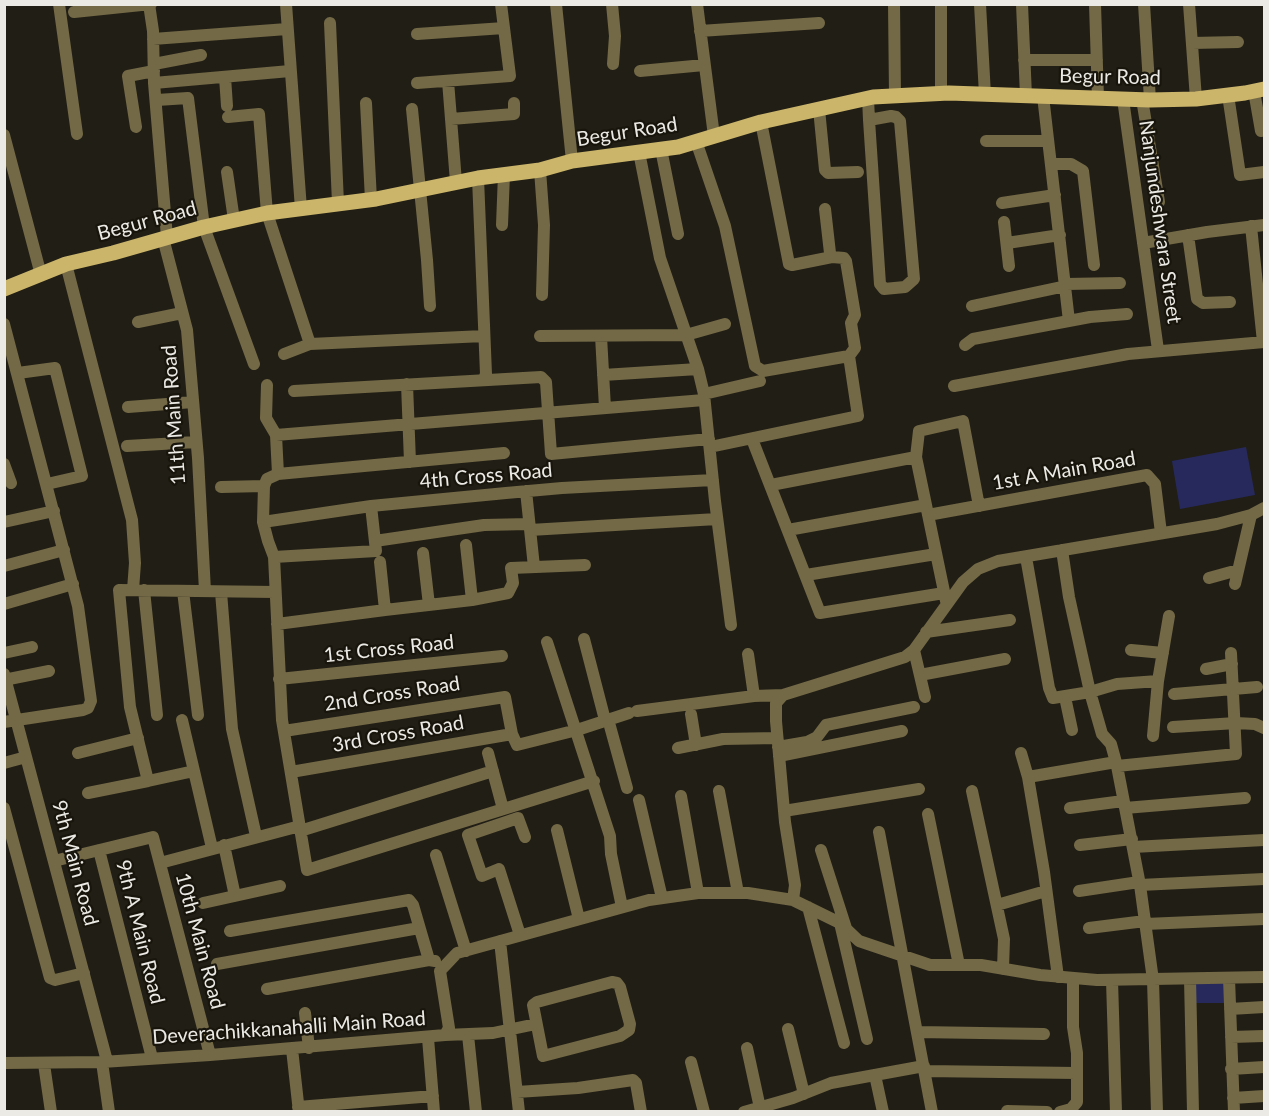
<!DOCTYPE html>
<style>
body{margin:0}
#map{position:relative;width:1269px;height:1116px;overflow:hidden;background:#211e15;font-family:Lato,sans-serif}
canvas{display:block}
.frame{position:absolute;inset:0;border:6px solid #eceae4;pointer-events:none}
</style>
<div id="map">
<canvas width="1269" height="1116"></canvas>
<div class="frame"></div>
</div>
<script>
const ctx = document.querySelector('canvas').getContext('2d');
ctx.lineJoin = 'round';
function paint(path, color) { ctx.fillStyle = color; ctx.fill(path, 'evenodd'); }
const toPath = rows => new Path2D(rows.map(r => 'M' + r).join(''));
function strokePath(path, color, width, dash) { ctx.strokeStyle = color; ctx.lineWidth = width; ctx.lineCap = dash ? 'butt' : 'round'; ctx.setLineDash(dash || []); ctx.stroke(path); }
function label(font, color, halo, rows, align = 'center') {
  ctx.font = font + ' Lato,sans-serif'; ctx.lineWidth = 4.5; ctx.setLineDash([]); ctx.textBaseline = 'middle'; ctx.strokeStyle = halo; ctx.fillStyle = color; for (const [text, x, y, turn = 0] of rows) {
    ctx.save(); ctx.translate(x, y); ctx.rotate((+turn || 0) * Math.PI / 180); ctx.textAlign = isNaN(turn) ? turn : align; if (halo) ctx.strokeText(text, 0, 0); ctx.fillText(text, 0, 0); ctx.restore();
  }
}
paint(toPath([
 [1246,447,1255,495,1180,509,1172,461],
 [1224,983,1225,1003,1196,1003,1195,984]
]), '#27295d');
strokePath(toPath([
 [59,4,77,134],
 [149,4,153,31,154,83,167,237],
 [286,4,301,209],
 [556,4,572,161],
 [612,4,615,36,613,64],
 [697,4,714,136],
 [894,4,895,96],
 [941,4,941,94],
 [980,4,985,95],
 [1022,4,1026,96],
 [1095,4,1098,98],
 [1144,4,1150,100],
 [1189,4,1196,99],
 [74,12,151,4],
 [330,23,338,203],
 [700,31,819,23],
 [417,34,504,28],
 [153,39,287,29],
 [1192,43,1238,42],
 [1024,60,1097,60],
 [154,64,201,55],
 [640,71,704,65],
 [225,77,227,106],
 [448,81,456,182],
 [154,83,290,71],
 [417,83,510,76,501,4],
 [1254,91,1261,131],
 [1228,95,1240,175,1264,172],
 [1043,96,1069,321],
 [868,98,869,120,880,284,884,289,905,287,914,279,900,121,896,117,891,116,869,120],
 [1123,99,1158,350],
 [1142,99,1159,202],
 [157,100,188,98,204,227,254,364],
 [366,103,371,200],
 [412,109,427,260,430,306],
 [819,109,825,170,828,173,858,172],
 [228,117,259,114,267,213,310,344],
 [451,119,514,114,514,103],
 [761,122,789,264,792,265,832,257],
 [136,127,128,76,154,71],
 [4,135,41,275],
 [696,141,725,226,755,366,763,371,849,356],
 [986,141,1048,141],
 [661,149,678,234],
 [639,152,660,258,698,369,704,394,715,501,731,625],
 [1052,164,1071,164,1083,171,1094,265],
 [540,170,544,225,542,295],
 [227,172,234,220],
 [478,178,486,374,484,379],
 [1002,203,1055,195],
 [1004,222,1009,266],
 [502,225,504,174],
 [1251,226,1263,342],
 [1188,235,1197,299,1203,303,1230,302],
 [163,238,187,330,198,458,205,591],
 [1007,243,1060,235],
 [1143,243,1207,232,1264,225],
 [66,264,132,520,135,563,133,590],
 [1066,284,1120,283],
 [972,306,1066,286],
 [138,322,182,313],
 [4,324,78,606,91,701,88,708,83,710,4,722],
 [540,336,686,335,725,324],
 [601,336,605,408],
 [965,345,973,339,1090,317,1127,314],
 [284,354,310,344,484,336],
 [18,373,55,368,82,476,47,484],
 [603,375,698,369],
 [407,384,410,462],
 [267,385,266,418,276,435,278,474],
 [954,386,1128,354,1264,342],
 [294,391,541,377,546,382,551,454,709,439],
 [704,394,760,381],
 [128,407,193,402],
 [276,435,704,400],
 [752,439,820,613,944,593],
 [127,446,196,442],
 [710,447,858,416,849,356,855,348,851,323,855,315,846,261,844,258,832,257,830,253,825,209],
 [504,453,278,474,267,479,264,486,263,522,268,541,274,557,282,720,307,870,594,781],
 [4,464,11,483],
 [771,485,916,457],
 [221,487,264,486],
 [526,491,534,567],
 [928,515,1147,475,1155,484,1161,533],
 [4,522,54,511],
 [263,522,371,506,506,493,562,488,713,480],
 [530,530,717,519],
 [788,530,926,505],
 [375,541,484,525,529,524],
 [466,545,472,600],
 [1062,550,1069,597,1090,692,1102,734,1111,744,1117,766,1140,885,1153,980,1157,1112],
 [423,553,429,605],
 [274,557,376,551,371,506],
 [1026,557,1049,688,1053,698,1090,692,1117,684,1158,681],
 [380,562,385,610,472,600,508,593,513,583,511,568,585,565],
 [4,566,64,550],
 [806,575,936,554],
 [1209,578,1238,570],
 [1235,584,1251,515],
 [144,590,157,715],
 [183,591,198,715],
 [221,592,232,729,256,836],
 [946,601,916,457,919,431,963,421,979,506],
 [4,604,73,584],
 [277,624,385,610],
 [926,632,1010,620],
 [584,639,605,720],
 [547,642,610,836,611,854,622,907],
 [914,650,925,697],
 [1131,650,1163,653],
 [4,653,32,647],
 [748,654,754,696],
 [1206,669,1232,664],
 [4,674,107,1061],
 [920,675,1005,659],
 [279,679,502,656],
 [4,680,49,671],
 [1174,694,1257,687],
 [1065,697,1072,730],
 [637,711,754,696,783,695],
 [691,714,696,745],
 [608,719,627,788],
 [182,720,194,771],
 [1173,727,1236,723,1255,724,1264,728],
 [284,731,505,697,512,734,517,745,577,730,629,713],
 [1153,736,1158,681,1169,616],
 [778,747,807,742,817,737,826,725,914,707],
 [678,748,723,739,777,738],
 [78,753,138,738],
 [488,753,503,809],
 [1021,753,1028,777],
 [779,756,902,731],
 [4,763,26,757],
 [1117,766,1236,754,1231,653],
 [291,772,512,734],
 [719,791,738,893],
 [972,791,1004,939,1003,969],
 [88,793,148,781],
 [681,796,698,893],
 [639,800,662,898],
 [4,808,50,978,55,980,84,973],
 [1070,808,1123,801],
 [1125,808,1245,798],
 [784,811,919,789],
 [928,814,959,965],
 [557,830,579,919],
 [300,831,493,771],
 [879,832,932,1112],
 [224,845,235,896],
 [1080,845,1132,839],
 [1133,847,1264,840],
 [212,848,194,771,148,781,130,707,119,590,275,592],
 [99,850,152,1058],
 [821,850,846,928],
 [436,855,466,951],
 [54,861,153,837,210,1055],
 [160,863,300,826],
 [1140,885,1264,879],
 [1079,891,1139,882],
 [793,900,795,885,785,822,776,721,776,703,783,695,905,657,914,650,963,582,978,569,998,561,1217,524,1251,515,1264,508],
 [203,903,280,886],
 [997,905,1046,891],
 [808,907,844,1043],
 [840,923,867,1039],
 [1145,924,1264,919],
 [1089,928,1145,921],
 [230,931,409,900,413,905,429,960],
 [520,935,499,869,482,876,468,835,518,818,525,837],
 [500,941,519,1112],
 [217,964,419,928],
 [1058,977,1044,872,1028,777,1116,762],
 [1229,978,1234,1112],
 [1190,979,1193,1112],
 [1112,980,1116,1112],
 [612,982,617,983,620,987,630,1024,629,1030,620,1036,543,1056,533,1005,537,1002,612,982],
 [267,989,429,960,435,961],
 [1230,1009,1264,1007],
 [305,1013,309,1048],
 [788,1029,804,1094],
 [918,1032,1044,1034],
 [445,1035,493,1033,536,1024],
 [468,1035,476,1112],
 [1231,1037,1264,1036],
 [428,1038,434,1112],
 [747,1048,760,1108],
 [292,1049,299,1112],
 [102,1062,109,1112],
 [691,1062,704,1112],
 [4,1063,102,1062,210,1055,445,1035,449,1028,440,971,457,953,649,900,698,893,748,893,793,900,840,923,859,941,930,965,981,965,1040,975,1097,980,1264,977],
 [44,1064,51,1112],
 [1231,1069,1264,1067],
 [925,1071,1076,1073],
 [875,1075,883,1112],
 [517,1092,578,1088,633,1080,636,1083,641,1112],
 [1233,1098,1264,1096],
 [298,1107,433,1096],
 [1007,1111,1047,1112],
 [744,1112,793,1098,831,1083,924,1066],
 [1060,1112,1071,1109,1077,1102,1077,1053,1073,1027,1073,978]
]), '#736946', 12);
strokePath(toPath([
 [4,289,66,264,113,253,204,227,267,213,376,199,478,178,540,170,572,161,678,147,761,122,873,97,949,93,1150,100,1196,99,1245,93,1264,89]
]), '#cbb56a', 15);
label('20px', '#eceae4', '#18150c', [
 ["Begur Road",1110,77,1],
 ["Begur Road",627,132,-9],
 ["Begur Road",147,221,-15],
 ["Nanjundeshwara Street",1160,222,82],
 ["11th Main Road",174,415,-94],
 ["1st A Main Road",1064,471,-10],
 ["4th Cross Road",486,476,-5],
 ["1st Cross Road",389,649,-6],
 ["2nd Cross Road",392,694,-9],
 ["3rd Cross Road",398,734,-10],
 ["9th Main Road",75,863,75],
 ["9th A Main Road",140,932,76],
 ["10th Main Road",200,941,75],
 ["Deverachikkanahalli Main Road",289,1028,-4]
]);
</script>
